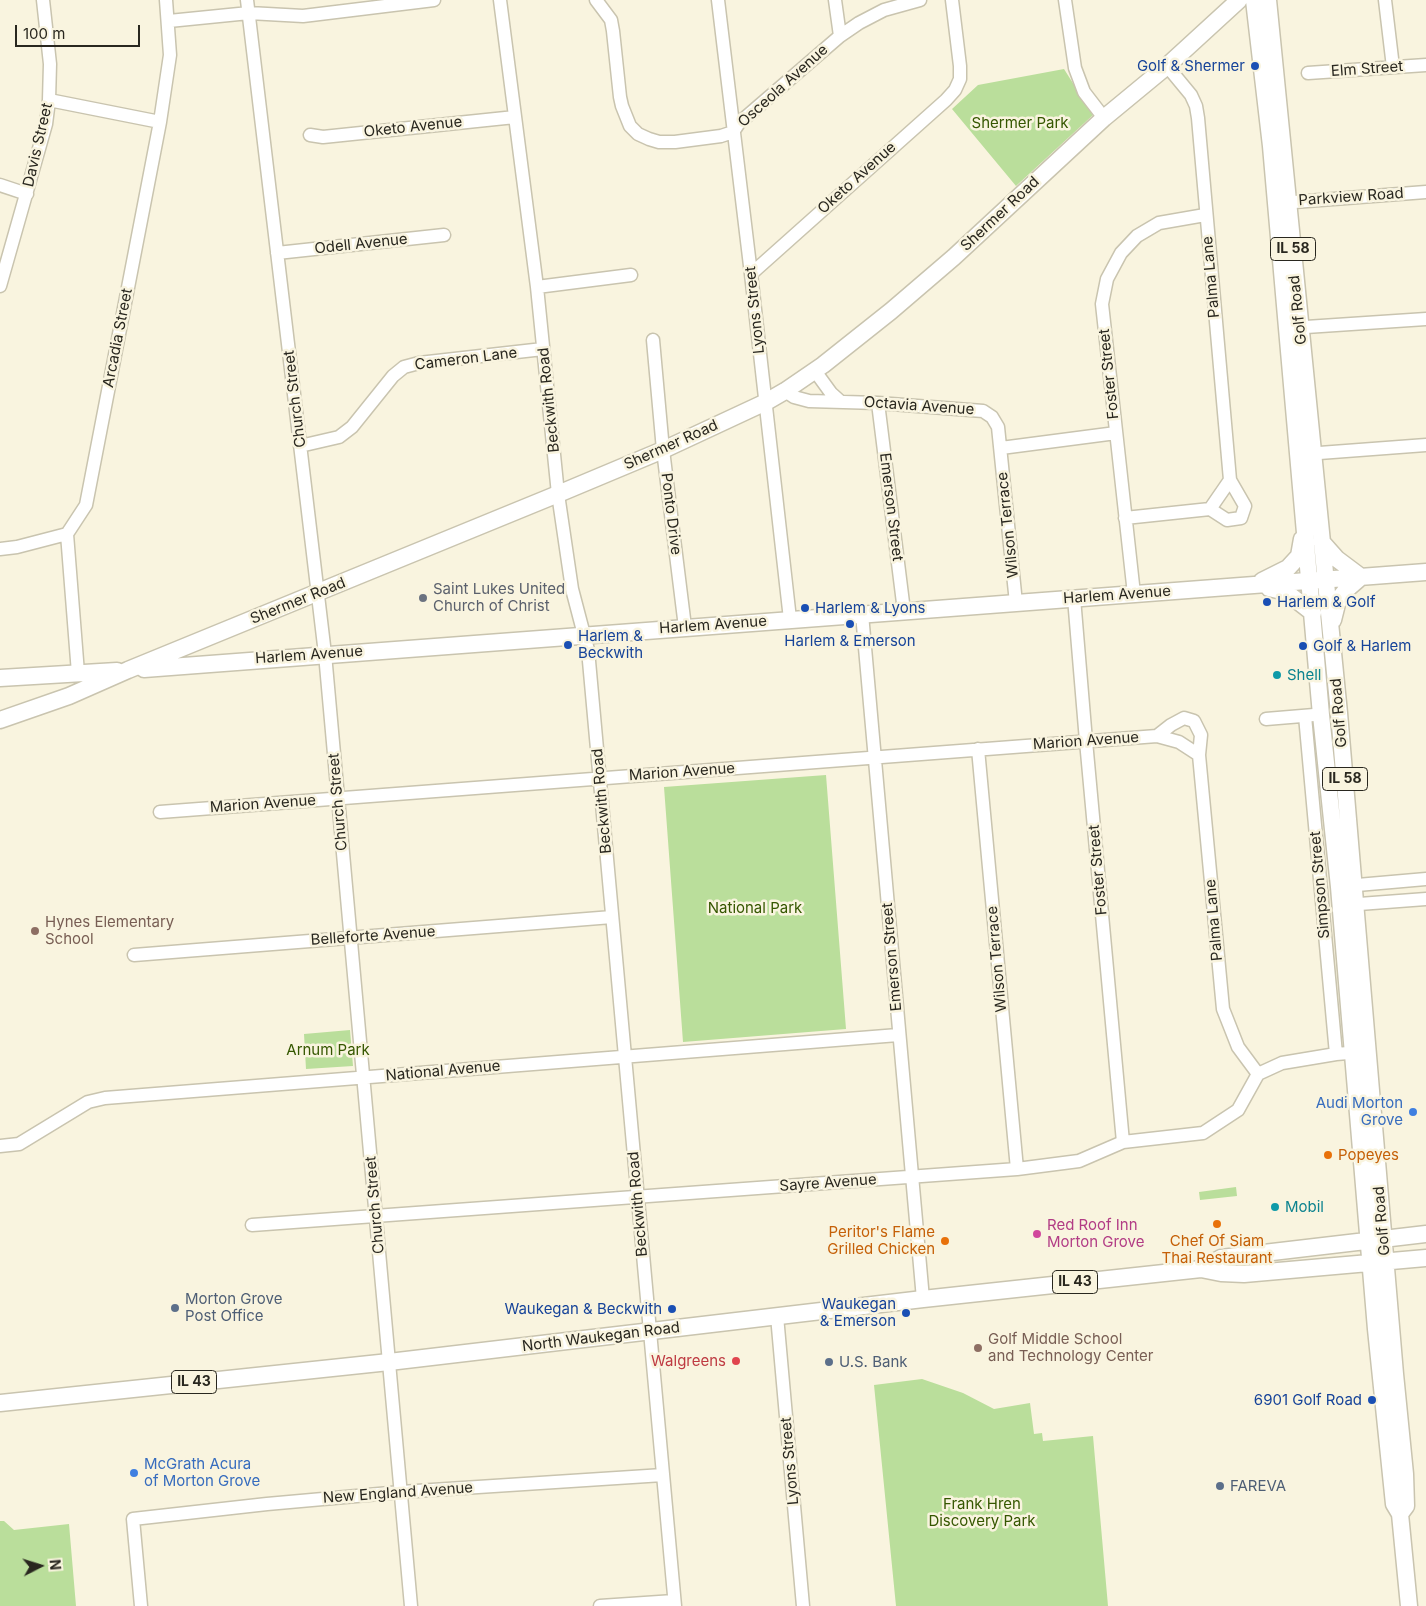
<!DOCTYPE html>
<style>
body{margin:0}
#map{position:relative;width:1426px;height:1606px;overflow:hidden;background:#f9f4df;font-family:Inter,sans-serif}
canvas{display:block}
.north{position:absolute;left:15px;top:1541px;width:50px;height:50px;-webkit-text-stroke:4px #f9f4df;paint-order:stroke;rotate:85deg;font-size:14px;font-weight:700;line-height:20px;text-align:center;color:#29271f}
.north::after{content:'';display:block;margin:auto;width:18px;height:22px;background:#29271f;clip-path:polygon(50% 0,100% 100%,50% 72%,0 100%)}
.scale{position:absolute;left:15px;top:25px;width:125px;height:22px;box-sizing:border-box;border:2px solid #29271f;border-top:0;padding-left:6px;font-size:15px;line-height:18px;white-space:nowrap;color:#29271f;-webkit-text-stroke:4px #f9f4df;paint-order:stroke}
</style>
<div id="map">
<canvas width="1426" height="1606"></canvas>
<div class="north">N</div>
<div class="scale">100 m</div>
</div>
<script>
const ctx = document.querySelector('canvas').getContext('2d');
ctx.lineJoin = 'round';
function paint(path, color) { ctx.fillStyle = color; ctx.fill(path, 'evenodd'); }
const toPath = rows => new Path2D(rows.map(r => 'M' + r).join(''));
function strokePath(path, color, width, dash) { ctx.strokeStyle = color; ctx.lineWidth = width; ctx.lineCap = dash ? 'butt' : 'round'; ctx.setLineDash(dash || []); ctx.stroke(path); }
function label(font, color, halo, rows, align = 'center') {
  ctx.font = font + ' Inter,sans-serif'; ctx.lineWidth = 5; ctx.setLineDash([]); ctx.textBaseline = 'middle'; ctx.strokeStyle = halo; ctx.fillStyle = color; for (const [text, x, y, turn = 0] of rows) {
    ctx.save(); ctx.translate(x, y); ctx.rotate((+turn || 0) * Math.PI / 180); ctx.textAlign = isNaN(turn) ? turn : align; if (halo) ctx.strokeText(text, 0, 0); ctx.fillText(text, 0, 0); ctx.restore();
  }
}
paint(toPath([
 [1064,69,1093,115,1016,186,952,109,978,85],
 [826,775,846,1029,683,1042,664,787],
 [350,1030,353,1066,306,1069,304,1034],
 [1236,1187,1237,1196,1200,1200,1199,1192],
 [922,1379,963,1393,994,1409,1030,1403,1034,1434,1042,1433,1043,1441,1093,1436,1108,1606,896,1606,874,1385],
 [0,1521,4,1521,14,1530,69,1524,76,1606,0,1606]
]), '#bade9b');
const minor = toPath([
 [247,0,325,654,411,1606],
 [500,0,537,287,558,494,572,589,588,650,675,1606],
 [596,0,611,20,613,31,620,97,622,106,630,126,638,134,649,139,659,142,675,142,721,136,733,132,739,123,840,36,859,23,884,10,920,0],
 [718,0,751,274,790,619],
 [835,0,840,36],
 [1065,0,1075,68,1084,92,1104,118],
 [1385,0,1393,67],
 [169,21,249,13,303,16,434,0],
 [1308,73,1426,65],
 [49,100,160,122],
 [310,135,323,137,515,117],
 [0,185,27,194],
 [1281,203,1426,192],
 [277,253,444,235],
 [751,274,946,100,955,90,960,79,960,66,952,0],
 [0,286,46,124,49,100,50,64,43,0],
 [537,287,631,275],
 [1291,328,1426,319],
 [653,340,663,450,685,627],
 [815,371,831,393,841,402],
 [785,391,794,397,809,401,878,403,983,411,992,417,998,427,1016,603],
 [878,403,904,611],
 [300,446,339,437,352,427,393,376,404,367,419,363,543,349],
 [1001,448,1116,433],
 [1306,454,1426,445],
 [1210,509,1227,520,1241,518,1245,506,1230,480],
 [1125,518,1210,509,1230,480,1198,118,1196,106,1191,95,1167,66],
 [0,549,17,547,67,534],
 [1134,594,1102,304,1107,279,1121,253,1137,236,1159,223,1205,215],
 [1074,598,1086,741,1123,1142],
 [862,614,923,1299],
 [78,673,67,534,86,505,160,122,170,55,166,0],
 [1305,716,1336,1054],
 [1266,719,1314,715],
 [1157,736,1171,725,1184,718,1194,721,1201,735,1199,755,1223,1009,1238,1047,1258,1074],
 [978,749,1017,1169],
 [160,812,1157,736,1179,742,1199,755],
 [1346,886,1426,879],
 [1346,905,1426,899],
 [134,955,612,917],
 [0,1146,19,1144,88,1102,105,1098,898,1035],
 [252,1225,1017,1169,1079,1161,1123,1142,1203,1133,1238,1110,1258,1074,1282,1063,1336,1054,1361,1052],
 [777,1316,803,1606],
 [141,1606,133,1519,267,1504,401,1492,663,1475],
 [600,1606,674,1601]
]);
const major = toPath([
 [1254,0,1271,146,1321,715,1339,887,1376,1329,1394,1504,1400,1514,1409,1606],
 [1268,0,1339,713,1395,1374,1405,1474,1406,1506,1400,1514],
 [1321,541,1337,559,1361,577,1346,590,1338,600,1333,620],
 [1262,581,1288,568,1299,556,1302,539],
 [1269,588,1286,592,1313,613],
 [144,669,1426,572],
 [0,678,117,671],
 [0,720,69,696,128,670,558,494,663,450,766,402,785,391,823,365,891,311,954,257,1104,118,1167,66,1239,0],
 [1201,1269,1221,1258,1426,1234],
 [0,1403,389,1362,923,1299,1201,1269,1221,1273,1244,1274,1426,1258]
]);
strokePath(minor, '#c9c4af', 15);
strokePath(major, '#c9c4af', 19);
strokePath(minor, '#fff', 12);
strokePath(major, '#fff', 16);
for (const [x, y, r, color] of [
 [1255,66,5,"#1a4fb4"],
 [423,598,5,"#6b7280"],
 [1267,602,5,"#1a4fb4"],
 [805,608,5,"#1a4fb4"],
 [850,624,5,"#1a4fb4"],
 [568,645,5,"#1a4fb4"],
 [1303,646,5,"#1a4fb4"],
 [1277,675,5,"#0f9aa8"],
 [35,931,5,"#8d6e63"],
 [1413,1112,5,"#3f7fe0"],
 [1328,1155,5,"#e8710a"],
 [1275,1207,5,"#0f9aa8"],
 [1217,1224,5,"#e8710a"],
 [1037,1234,5,"#d1479c"],
 [945,1241,5,"#e8710a"],
 [175,1308,5,"#5c6f8a"],
 [672,1309,5,"#1a4fb4"],
 [906,1313,5,"#1a4fb4"],
 [978,1348,5,"#8d6e63"],
 [736,1361,5,"#e0444e"],
 [829,1362,5,"#5c6f8a"],
 [1372,1400,5,"#1a4fb4"],
 [134,1473,5,"#3f7fe0"],
 [1220,1486,5,"#5c6f8a"]
]) { const dot = new Path2D(); dot.arc(x, y, r, 0, 2 * Math.PI); ctx.fillStyle = color; ctx.fill(dot); strokePath(dot, '#f9f4df', 2); }
for (const [x, y, w] of [
 [1293,249,45],
 [1345,779,45],
 [1075,1282,45],
 [194,1382,45]
]) { const box = new Path2D(); box.roundRect(x - w / 2, y - 11.5, w, 23, 4); ctx.fillStyle = '#f9f4df'; ctx.fill(box); strokePath(box, '#29271f', 1); }
label('bold 14px', '#29271f', null, [
 ["IL 58",1293,249],
 ["IL 58",1345,779],
 ["IL 43",1075,1282],
 ["IL 43",194,1382]
]);
label('15px', '#164399', '#f9f4df', [
 ["Golf & Shermer",1245,66],
 ["Harlem & Golf",1277,602,"left"],
 ["Harlem & Lyons",815,608,"left"],
 ["Harlem &",578,636,"left"],
 ["Beckwith",578,653,"left"],
 ["Harlem & Emerson",850,641,"center"],
 ["Golf & Harlem",1313,646,"left"],
 ["Waukegan",896,1304],
 ["& Emerson",896,1321],
 ["Waukegan & Beckwith",662,1309],
 ["6901 Golf Road",1362,1400]
], 'right');
label('15px', '#29271f', '#f9f4df', [
 ["Elm Street",1367,69,-4],
 ["Osceola Avenue",783,86,-42],
 ["Oketo Avenue",413,127,-6],
 ["Davis Street",38,145,-77],
 ["Oketo Avenue",857,178,-42],
 ["Parkview Road",1351,197,-4],
 ["Shermer Road",1000,214,-43],
 ["Odell Avenue",361,244,-6],
 ["Palma Lane",1211,277,-95],
 ["Lyons Street",755,310,-96],
 ["Golf Road",1298,310,-96],
 ["Arcadia Street",118,338,-79],
 ["Cameron Lane",466,359,-7],
 ["Foster Street",1109,374,-96],
 ["Church Street",295,399,-97],
 ["Beckwith Road",549,400,-96],
 ["Octavia Avenue",919,406,4],
 ["Shermer Road",671,445,-24],
 ["Emerson Street",891,507,83],
 ["Ponto Drive",671,514,83],
 ["Wilson Terrace",1008,525,-96],
 ["Harlem Avenue",1117,595,-4],
 ["Shermer Road",298,601,-22],
 ["Harlem Avenue",713,625,-4],
 ["Harlem Avenue",309,655,-4],
 ["Golf Road",1339,713,-95],
 ["Marion Avenue",1086,741,-4],
 ["Marion Avenue",682,772,-4],
 ["Beckwith Road",602,801,-95],
 ["Church Street",338,802,-95],
 ["Marion Avenue",263,804,-4],
 ["Foster Street",1098,870,-95],
 ["Simpson Street",1320,885,-95],
 ["Palma Lane",1214,920,-95],
 ["Belleforte Avenue",373,936,-4],
 ["Emerson Street",892,957,-95],
 ["Wilson Terrace",997,959,-95],
 ["National Avenue",443,1071,-5],
 ["Sayre Avenue",828,1183,-4],
 ["Beckwith Road",638,1204,-95],
 ["Church Street",375,1205,-95],
 ["Golf Road",1382,1221,-95],
 ["North Waukegan Road",601,1337,-7],
 ["Lyons Street",790,1461,-95],
 ["New England Avenue",398,1493,-4]
]);
label('15px', '#355700', '#f9f4df', [
 ["Shermer Park",1020,123],
 ["National Park",755,908],
 ["Arnum Park",328,1050],
 ["Frank Hren",982,1504],
 ["Discovery Park",982,1521]
]);
label('15px', '#5b616d', '#f9f4df', [
 ["Saint Lukes United",433,589],
 ["Church of Christ",433,606]
], 'left');
label('15px', '#0d838f', '#f9f4df', [
 ["Shell",1287,675],
 ["Mobil",1285,1207]
], 'left');
label('15px', '#785e54', '#f9f4df', [
 ["Hynes Elementary",45,922],
 ["School",45,939],
 ["Golf Middle School",988,1339],
 ["and Technology Center",988,1356]
], 'left');
label('15px', '#366cbe', '#f9f4df', [
 ["Audi Morton",1403,1103],
 ["Grove",1403,1120],
 ["McGrath Acura",144,1464,"left"],
 ["of Morton Grove",144,1481,"left"]
], 'right');
label('15px', '#c56008', '#f9f4df', [
 ["Popeyes",1338,1155],
 ["Peritor's Flame",935,1232,"right"],
 ["Grilled Chicken",935,1249,"right"],
 ["Chef Of Siam",1217,1241,"center"],
 ["Thai Restaurant",1217,1258,"center"]
], 'left');
label('15px', '#b23c85', '#f9f4df', [
 ["Red Roof Inn",1047,1225],
 ["Morton Grove",1047,1242]
], 'left');
label('15px', '#4e5e75', '#f9f4df', [
 ["Morton Grove",185,1299],
 ["Post Office",185,1316],
 ["U.S. Bank",839,1362],
 ["FAREVA",1230,1486]
], 'left');
label('15px', '#be3a42', '#f9f4df', [
 ["Walgreens",726,1361]
], 'right');
</script>
